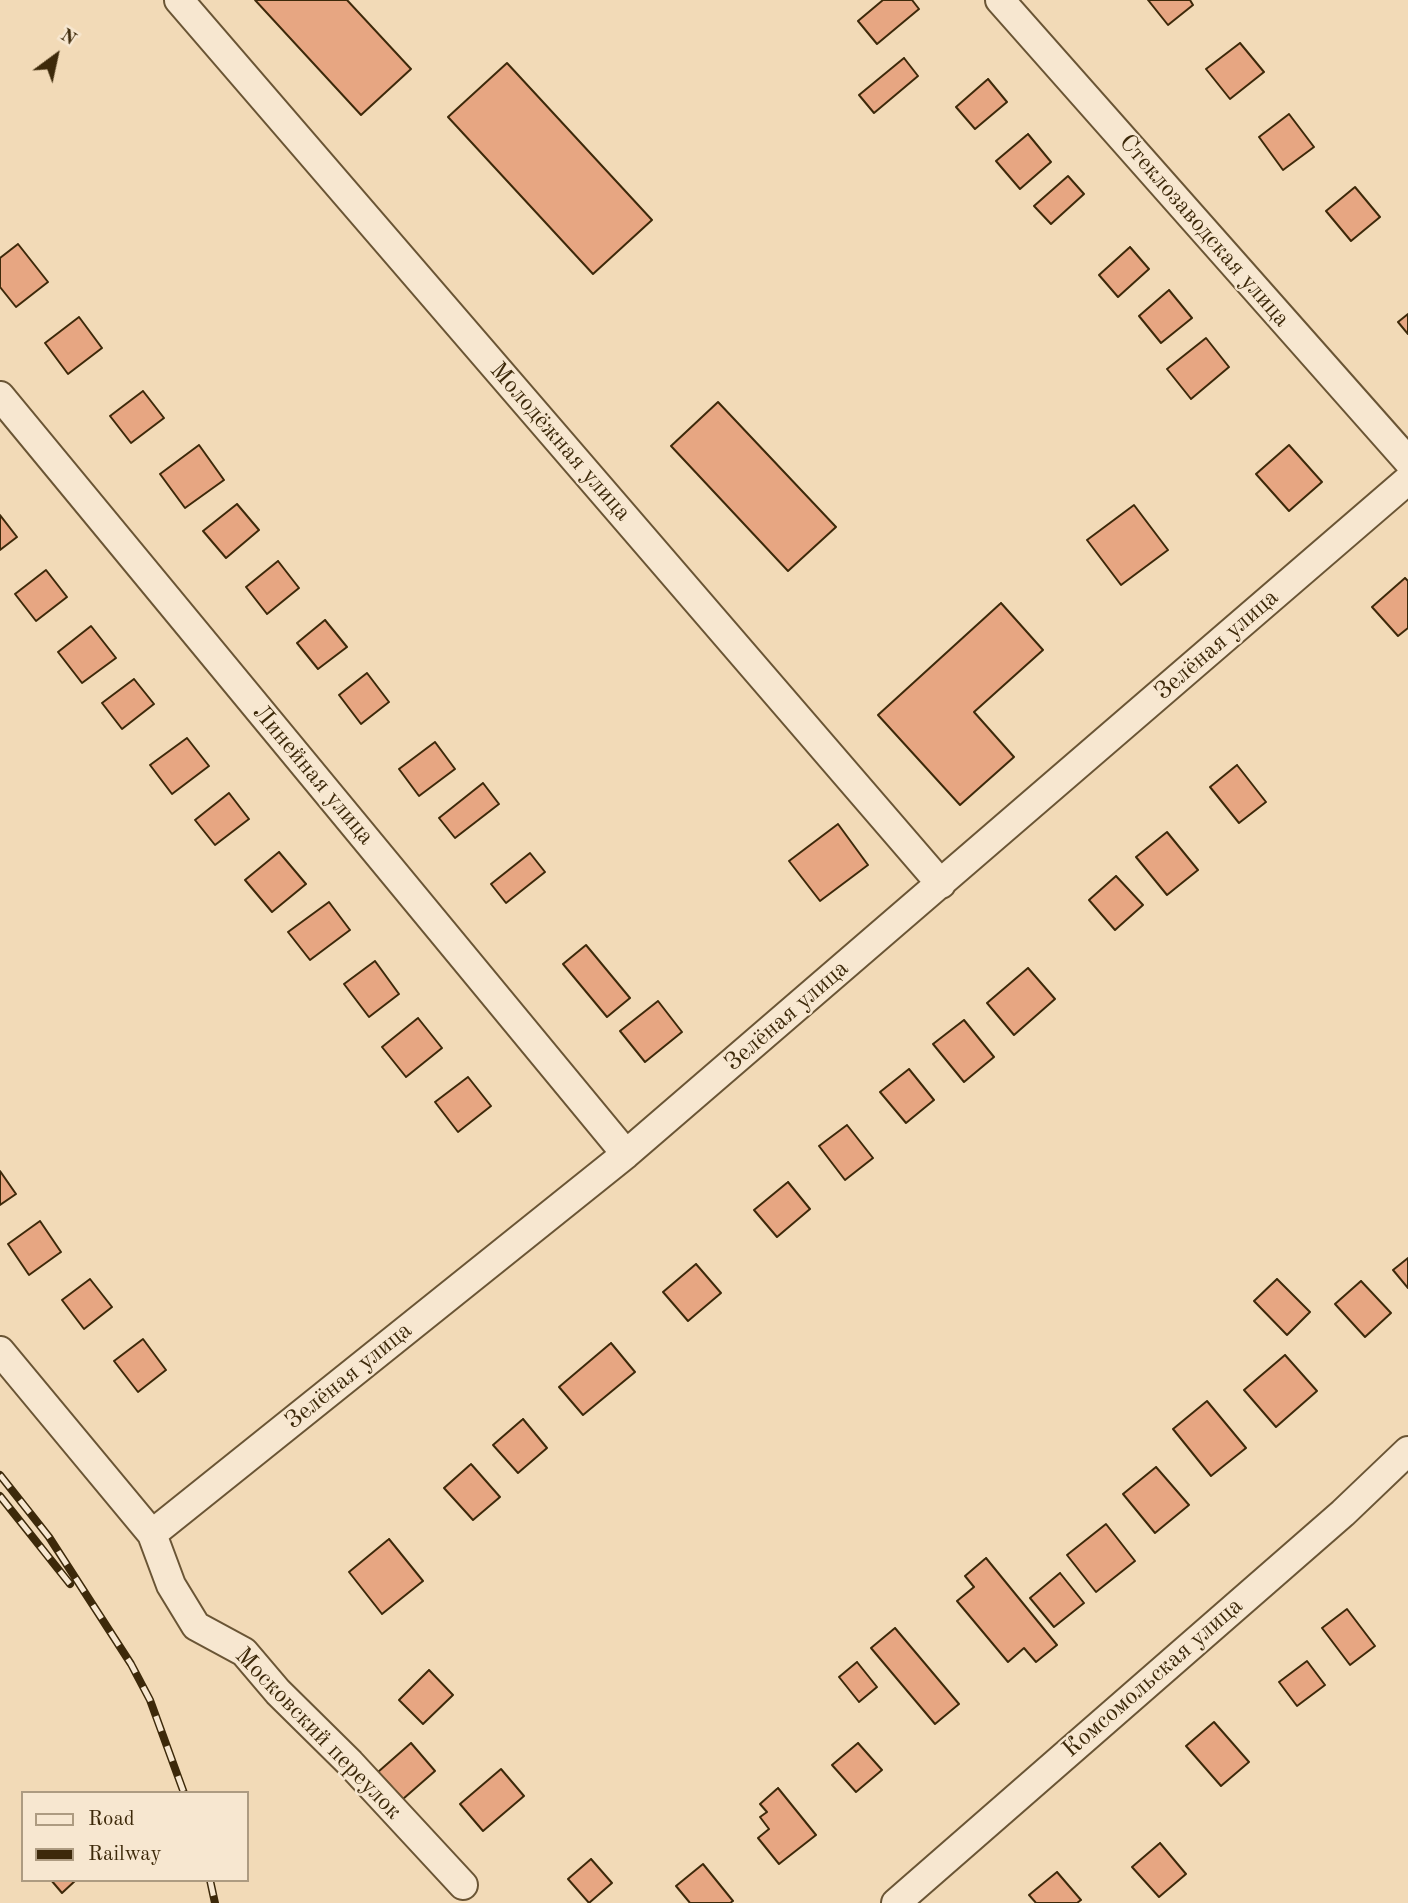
<!DOCTYPE html>
<meta charset="utf-8">
<style>
body{margin:0}
#map{position:relative;width:1408px;height:1903px;overflow:hidden;background:#f2dab7;font-family:"Old Standard TT",serif}
canvas{display:block}
.legend{position:absolute;left:21px;top:1791px;width:228px;height:91px;box-sizing:border-box;background:#f7e7d0;border:2px solid #ad9b81;margin:0;padding:9px 12px;list-style:none;font-size:21px;color:#3d290a}
.legend li{display:flex;align-items:center;gap:14px;height:35px}
.legend b{width:35px;border:2px solid #ad9b81}
.north{position:absolute;left:21px;top:21px;width:70px;height:70px;-webkit-text-stroke:5px #f7e7d0;paint-order:stroke;rotate:33deg;font-size:19px;font-weight:700;line-height:28px;text-align:center;color:#3d290a}
.north::after{content:'';display:block;margin:auto;width:24px;height:32px;background:#3d290a;clip-path:polygon(50% 0,100% 100%,50% 72%,0 100%)}
</style>
<div id="map">
<canvas width="1408" height="1903"></canvas>
<ul class="legend">
<li><b style="height:9px;background:#f7e7d0"></b>Road</li>
<li><b style="height:9px;background:#3d290a"></b>Railway</li>
</ul>
<div class="north">N</div>
</div>
<script>
const ctx = document.querySelector('canvas').getContext('2d');
ctx.lineJoin = 'round';
function paint(path, color) { ctx.fillStyle = color; ctx.fill(path, 'evenodd'); }
const toPath = rows => new Path2D(rows.map(r => 'M' + r).join(''));
function strokePath(path, color, width, dash) { ctx.strokeStyle = color; ctx.lineWidth = width; ctx.lineCap = dash ? 'butt' : 'round'; ctx.setLineDash(dash || []); ctx.stroke(path); }
function label(font, color, halo, rows, align = 'center') {
  ctx.font = font + ' "Old Standard TT",serif'; ctx.lineWidth = 5; ctx.setLineDash([]); ctx.textBaseline = 'middle'; ctx.strokeStyle = halo; ctx.fillStyle = color; for (const [text, x, y, turn = 0] of rows) {
    ctx.save(); ctx.translate(x, y); ctx.rotate((+turn || 0) * Math.PI / 180); ctx.textAlign = isNaN(turn) ? turn : align; if (halo) ctx.strokeText(text, 0, 0); ctx.fillText(text, 0, 0); ctx.restore();
  }
}
const building = toPath([
 [255,0,347,0,411,69,361,115,255,0],
 [883,0,912,0,919,9,877,44,858,21,883,0],
 [1148,0,1190,0,1193,5,1168,25,1148,0],
 [1240,43,1264,72,1230,99,1206,69,1240,43],
 [904,58,918,76,874,113,859,95,904,58],
 [507,63,652,220,593,274,448,117,507,63],
 [988,79,1007,102,975,129,956,107,988,79],
 [1289,114,1314,147,1283,170,1259,137,1289,114],
 [1028,134,1051,162,1020,189,996,161,1028,134],
 [1068,176,1084,194,1051,224,1034,206,1068,176],
 [1355,187,1380,217,1351,241,1326,211,1355,187],
 [18,244,48,282,16,307,0,287,0,258,18,244],
 [1130,247,1149,269,1118,297,1099,275,1130,247],
 [1169,290,1192,318,1161,343,1139,316,1169,290],
 [1408,314,1408,334,1398,322,1408,314],
 [79,317,102,348,68,374,45,343,79,317],
 [1206,338,1229,367,1191,399,1167,369,1206,338],
 [143,391,164,418,131,443,110,416,143,391],
 [718,402,836,527,788,571,671,446,718,402],
 [199,445,224,480,185,508,160,474,199,445],
 [1289,445,1322,482,1289,511,1256,474,1289,445],
 [237,504,259,530,226,558,203,531,237,504],
 [1134,505,1168,550,1121,585,1087,540,1134,505],
 [0,515,17,537,0,550,0,515],
 [278,561,299,588,267,614,246,587,278,561],
 [46,570,67,597,36,621,15,594,46,570],
 [1405,578,1408,581,1408,628,1398,636,1372,607,1405,578],
 [1001,603,1043,650,974,712,1014,757,960,805,878,715,1001,603],
 [325,620,347,647,318,669,297,643,325,620],
 [91,626,116,658,82,683,58,652,91,626],
 [367,673,389,702,361,724,339,695,367,673],
 [134,679,154,704,122,729,102,703,134,679],
 [187,738,209,766,172,794,150,765,187,738],
 [435,742,455,769,419,796,399,769,435,742],
 [1237,765,1266,802,1239,823,1210,787,1237,765],
 [483,783,499,804,455,838,439,818,483,783],
 [229,793,249,819,215,845,195,820,229,793],
 [838,824,868,865,820,901,789,861,838,824],
 [1167,832,1198,870,1167,895,1136,857,1167,832],
 [279,852,306,884,272,912,245,880,279,852],
 [530,853,545,872,506,903,491,884,530,853],
 [1116,876,1143,905,1115,930,1089,900,1116,876],
 [329,902,350,930,310,960,288,932,329,902],
 [586,945,630,998,607,1017,563,964,586,945],
 [375,961,399,994,369,1017,344,984,375,961],
 [1028,968,1055,999,1014,1035,987,1003,1028,968],
 [658,1001,682,1032,645,1062,620,1031,658,1001],
 [418,1018,442,1048,406,1077,382,1047,418,1018],
 [964,1020,994,1057,964,1082,933,1044,964,1020],
 [909,1069,934,1100,906,1123,880,1092,909,1069],
 [468,1077,491,1106,458,1132,435,1102,468,1077],
 [847,1125,873,1158,845,1180,819,1146,847,1125],
 [0,1171,16,1194,0,1205,0,1171],
 [788,1182,810,1209,777,1237,754,1210,788,1182],
 [40,1221,61,1252,29,1275,8,1244,40,1221],
 [1408,1258,1408,1288,1393,1270,1408,1258],
 [696,1264,721,1293,688,1321,663,1292,696,1264],
 [90,1279,112,1307,84,1329,62,1300,90,1279],
 [1277,1279,1310,1312,1287,1335,1254,1301,1277,1279],
 [1361,1281,1391,1313,1365,1337,1335,1304,1361,1281],
 [143,1339,166,1370,138,1392,114,1361,143,1339],
 [611,1343,635,1372,583,1415,559,1387,611,1343],
 [1285,1355,1317,1391,1276,1427,1244,1390,1285,1355],
 [1207,1401,1246,1448,1211,1476,1173,1429,1207,1401],
 [523,1419,547,1448,518,1473,493,1445,523,1419],
 [471,1464,500,1497,473,1520,444,1488,471,1464],
 [1156,1467,1189,1505,1155,1533,1123,1494,1156,1467],
 [1106,1524,1135,1561,1096,1592,1067,1555,1106,1524],
 [389,1539,423,1581,382,1614,349,1572,389,1539],
 [986,1558,1057,1645,1036,1662,1024,1648,1008,1662,957,1601,974,1587,965,1576,986,1558],
 [1060,1573,1084,1603,1054,1627,1030,1598,1060,1573],
 [1347,1609,1375,1646,1350,1665,1322,1628,1347,1609],
 [895,1628,959,1704,935,1724,871,1648,895,1628],
 [1307,1661,1325,1685,1297,1706,1279,1682,1307,1661],
 [857,1662,877,1687,859,1702,839,1677,857,1662],
 [429,1670,453,1695,423,1724,399,1700,429,1670],
 [1214,1722,1249,1762,1221,1786,1186,1746,1214,1722],
 [411,1743,435,1771,403,1799,378,1772,411,1743],
 [858,1743,882,1770,856,1792,832,1765,858,1743],
 [501,1769,524,1796,483,1831,460,1804,501,1769],
 [778,1788,816,1835,779,1864,758,1838,769,1829,760,1817,767,1812,760,1804,778,1788],
 [1160,1843,1186,1874,1159,1897,1132,1867,1160,1843],
 [591,1859,612,1883,589,1903,568,1879,591,1859],
 [703,1864,733,1901,730,1903,690,1903,676,1886,703,1864],
 [1057,1872,1081,1900,1077,1903,1036,1903,1029,1895,1057,1872],
 [51,1880,76,1880,62,1893,51,1880]
]);
paint(building, '#e7a682');
strokePath(building, '#3d290a', 2);
const minor = toPath([
 [179,0,941,884],
 [1000,0,1408,461],
 [0,396,626,1154],
 [0,1351,152,1534,171,1585,196,1626,244,1652,278,1692,350,1763,463,1885],
 [152,1534,626,1154,1408,480],
 [896,1903,1343,1513,1408,1451]
]);
strokePath(minor, '#6a5535', 32);
strokePath(minor, '#f7e7d0', 28);
const rail = toPath([
 [0,1475,49,1537,131,1664,150,1700,184,1793],
 [0,1496,70,1584],
 [210,1880,215,1903]
]);
strokePath(rail, '#3d290a', 8);
strokePath(rail, '#f7e7d0', 5, [16]);
label('24px', '#3d290a', '#f7e7d0', [
 ["Стеклозаводская улица",1204,231,49],
 ["Молодёжная улица",560,442,49],
 ["Зелёная улица",1217,645,-41],
 ["Линейная улица",313,775,50],
 ["Зелёная улица",787,1016,-41],
 ["Зелёная улица",349,1376,-39],
 ["Комсомольская улица",1153,1678,-41],
 ["Московский переулок",318,1734,46]
]);
</script>
